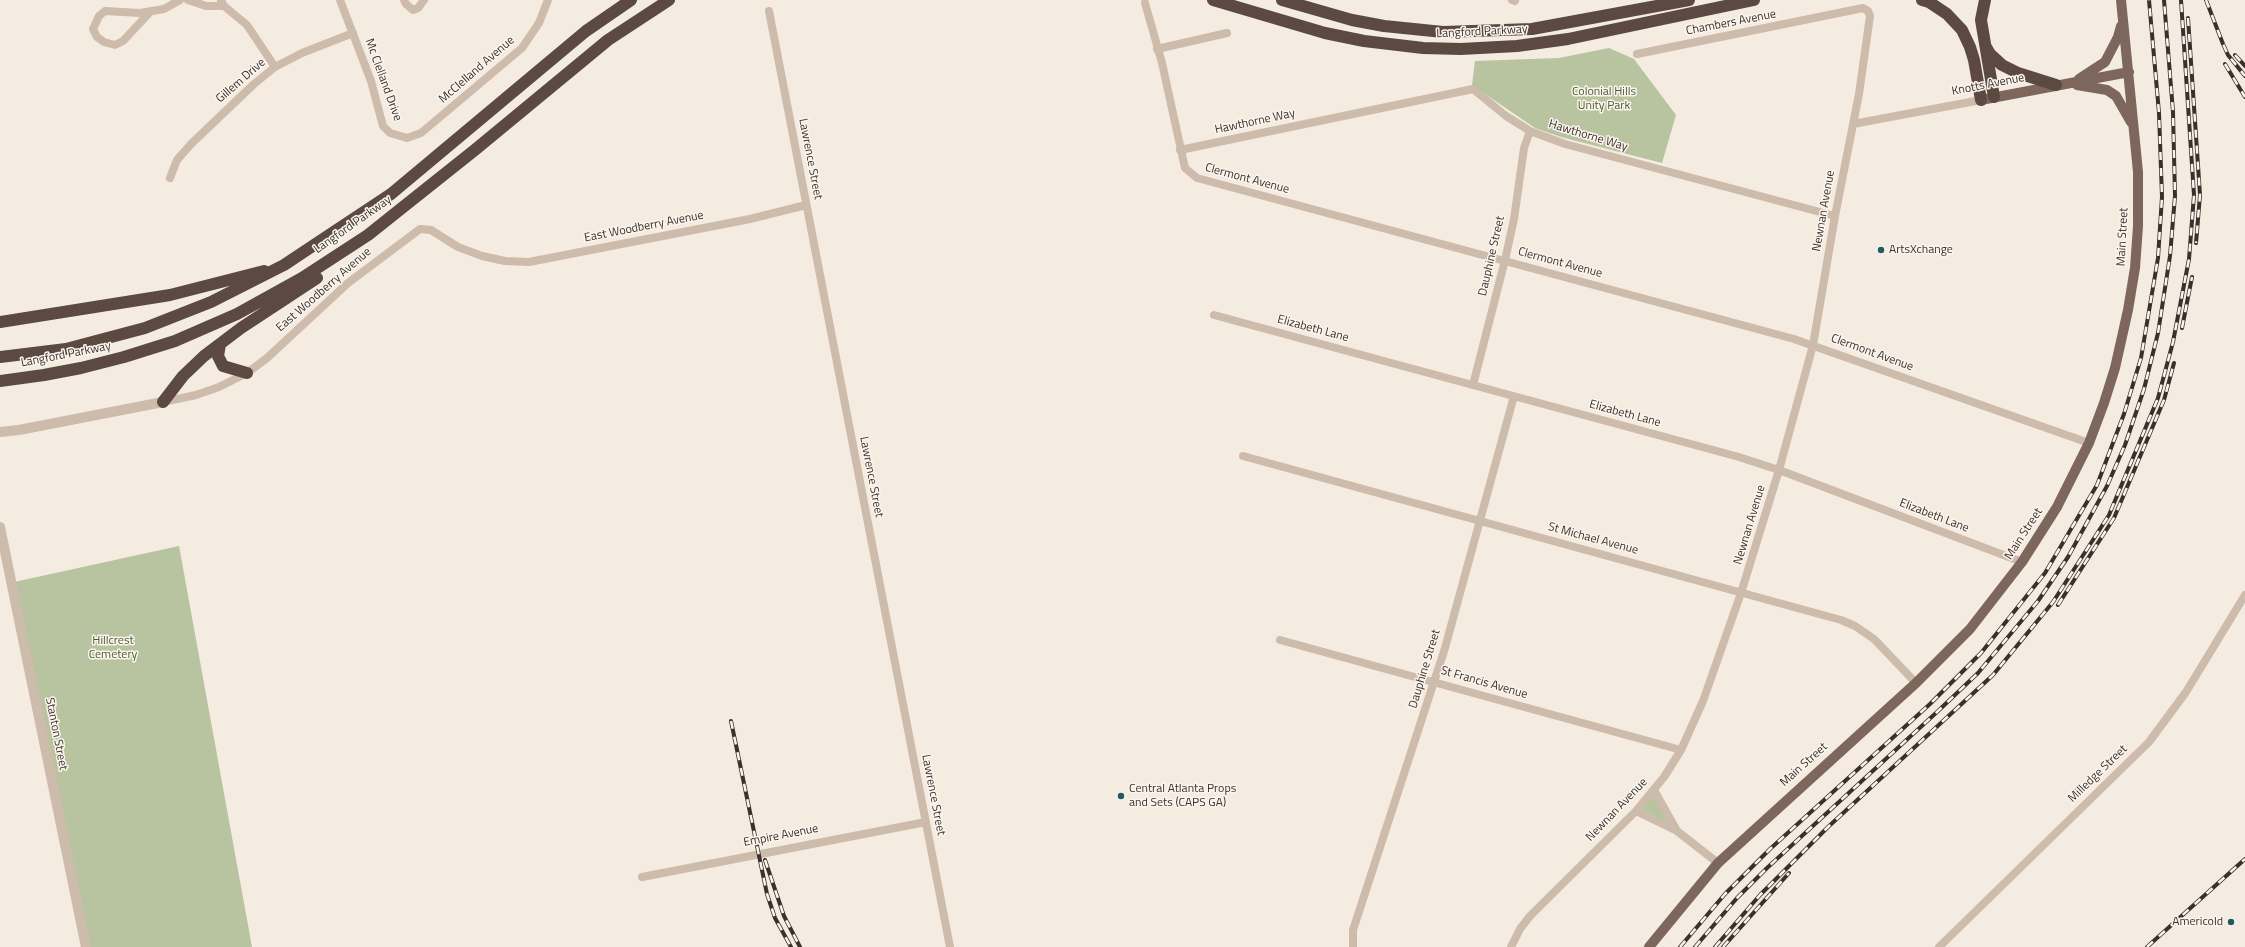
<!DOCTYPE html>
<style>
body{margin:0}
canvas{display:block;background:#f4ebe1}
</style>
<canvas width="2245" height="947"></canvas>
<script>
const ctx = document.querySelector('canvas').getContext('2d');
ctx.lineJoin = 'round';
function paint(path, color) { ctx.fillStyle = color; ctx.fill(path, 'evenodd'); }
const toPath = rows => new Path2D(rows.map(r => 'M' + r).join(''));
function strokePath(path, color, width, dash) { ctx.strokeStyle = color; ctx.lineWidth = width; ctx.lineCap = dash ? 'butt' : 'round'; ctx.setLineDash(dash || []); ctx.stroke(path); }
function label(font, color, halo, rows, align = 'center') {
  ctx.font = font + ' "Titillium Web",sans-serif'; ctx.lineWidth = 3; ctx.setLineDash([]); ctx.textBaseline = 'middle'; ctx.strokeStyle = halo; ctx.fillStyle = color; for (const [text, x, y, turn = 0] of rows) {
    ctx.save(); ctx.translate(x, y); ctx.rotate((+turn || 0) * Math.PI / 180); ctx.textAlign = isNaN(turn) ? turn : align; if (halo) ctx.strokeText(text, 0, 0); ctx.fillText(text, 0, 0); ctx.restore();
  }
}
paint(toPath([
 [1609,48,1634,59,1676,115,1662,163,1561,137,1535,128,1472,85,1475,61,1559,58],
 [179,546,252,947,89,947,14,582],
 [1652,792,1675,827,1639,808]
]), '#b8c4a0');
strokePath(toPath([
 [188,0,206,6,224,6],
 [221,0,224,6,247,25,275,67],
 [340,0,371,81,383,126,390,133,407,138,421,133,522,48,539,23,548,0],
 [404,0,406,4,413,10,418,8,424,0],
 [1512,0,1515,1],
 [1145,3,1162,63,1185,168,1197,178,1794,339,2089,443],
 [151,11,123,41,115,45,104,42,97,37,93,29,99,16,105,11,140,13,164,9,180,0],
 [769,11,950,947],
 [1157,49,1227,33],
 [1853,124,1981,100],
 [1180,150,1473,89,1506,116,1530,131,1565,144,1835,216],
 [170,178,177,160,191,144,254,84,275,67,302,53,353,33],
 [1214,315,1739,457,1779,470,2022,562],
 [1473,385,1505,260,1514,219,1524,148,1530,131],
 [163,402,196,395,219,387,247,373,267,358,348,283,420,229,431,230,458,247,482,256,505,261,529,262,750,219,806,205],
 [1243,456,1841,620,1855,626,1874,639,1916,683],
 [1280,640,1681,750],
 [1654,790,1677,831],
 [1636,811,1677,831,1718,863],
 [642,877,926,822],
 [1353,947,1353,930,1445,648,1514,396],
 [1511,947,1520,929,1530,916,1636,811,1664,777,1681,750,1703,701,1741,593,1779,470,1813,345,1835,216,1859,94,1870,16,1868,11,1863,8,1637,54],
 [1939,947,2149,742,2186,692,2245,595]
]), '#cdbbac', 8);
strokePath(toPath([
 [0,432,19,430,163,402],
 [0,527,86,947]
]), '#cdbbac', 10);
strokePath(toPath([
 [2079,79,2105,62,2118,37,2121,26],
 [2077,85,2107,90,2116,96,2131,122],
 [1981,100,2129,72],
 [1649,947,1718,863,1916,683,1970,629,2022,562,2057,507,2089,443,2104,403,2115,368,2128,310,2135,268,2138,226,2138,172,2121,0]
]), '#7d675c', 10);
strokePath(toPath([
 [1213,0,1325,33,1364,41,1423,48,1461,49,1517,46,1568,39,1754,0],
 [1282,0,1352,20,1384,26,1443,32,1532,29,1689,0],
 [1922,0,1929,2,1947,14,1962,30,1970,47,1974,60,1981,100],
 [1985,0,1981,20,1994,97],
 [1986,47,1990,54,2002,65,2018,73,2056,85],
 [0,322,170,295,264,271],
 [220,344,218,356,223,366,247,373],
 [0,357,66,349,145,328,211,302,284,265,391,194,586,31,631,0],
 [0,381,44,375,81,368,124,357,175,341,237,314,302,278,368,235,476,149,608,40,669,0],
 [163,402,183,376,204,356,241,328,317,278]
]), '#5c4a42', 12);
const rail = toPath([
 [2206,0,2223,44,2228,55,2245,76],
 [2188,18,2200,195,2196,243],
 [2235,55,2245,66],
 [2225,64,2245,97],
 [2182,328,2192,277],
 [2058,605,2114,518,2164,400,2174,363],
 [731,721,767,894,775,918,791,947],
 [765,860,784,916,800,947],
 [1680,947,1725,894,1770,849,1930,704,1981,653,2045,573,2097,485,2124,414,2141,358,2158,258,2162,197,2159,113,2149,0],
 [1695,947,1737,898,1767,868,1937,712,1978,673,2038,601,2068,557,2107,486,2125,445,2144,389,2158,333,2170,256,2175,196,2173,112,2164,0],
 [1715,947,1760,895,1828,827,1993,675,2053,602,2109,515,2158,398,2173,342,2189,259,2194,195,2181,0],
 [1723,947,1789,873],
 [2147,947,2245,859]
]);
strokePath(rail, '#3b302b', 4);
strokePath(rail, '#fbf5ee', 2.5, [8]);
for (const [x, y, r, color] of [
 [1881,250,4,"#1f5a5e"],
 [1121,796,4,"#1f5a5e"],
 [2231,922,4,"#1f5a5e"]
]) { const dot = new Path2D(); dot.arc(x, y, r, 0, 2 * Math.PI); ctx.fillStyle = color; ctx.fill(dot); strokePath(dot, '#fbf5ee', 1.5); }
label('12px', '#3b302b', '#fbf5ee', [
 ["Chambers Avenue",1731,23,-11],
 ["Langford Parkway",1482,32,-3],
 ["McClelland Avenue",477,70,-41],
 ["Mc Clelland Drive",383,80,70],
 ["Gillem Drive",241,81,-41],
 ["Knotts Avenue",1988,85,-11],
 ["Hawthorne Way",1255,122,-12],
 ["Hawthorne Way",1588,136,17],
 ["Lawrence Street",810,159,79],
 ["Clermont Avenue",1247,179,15],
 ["Newnan Avenue",1824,211,-80],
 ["Langford Parkway",353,225,-35],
 ["East Woodberry Avenue",644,227,-11],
 ["Main Street",2123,237,-87],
 ["Dauphine Street",1492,256,-77],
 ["Clermont Avenue",1560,263,15],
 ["East Woodberry Avenue",324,290,-41],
 ["Elizabeth Lane",1313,329,15],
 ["Clermont Avenue",1872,353,20],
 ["Langford Parkway",66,355,-11],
 ["Elizabeth Lane",1625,414,15],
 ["Lawrence Street",871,477,79],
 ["Elizabeth Lane",1934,516,21],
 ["Newnan Avenue",1750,525,-73],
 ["Main Street",2024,534,-57],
 ["St Michael Avenue",1593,539,15],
 ["Dauphine Street",1425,669,-73],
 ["St Francis Avenue",1484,683,16],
 ["Stanton Street",56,734,79],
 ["Main Street",1804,765,-42],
 ["Milledge Street",2098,774,-44],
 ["Lawrence Street",933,795,79],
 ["Newnan Avenue",1617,810,-46],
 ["Empire Avenue",781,836,-11]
]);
label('12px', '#4a5a2e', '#fbf5ee', [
 ["Colonial Hills",1604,92],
 ["Unity Park",1604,106],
 ["Hillcrest",113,641],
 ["Cemetery",113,655]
]);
label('12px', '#3b302b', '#fbf5ee', [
 ["ArtsXchange",1889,250],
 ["Central Atlanta Props",1129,789],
 ["and Sets (CAPS GA)",1129,803],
 ["Americold",2223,922,"right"]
], 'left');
</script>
